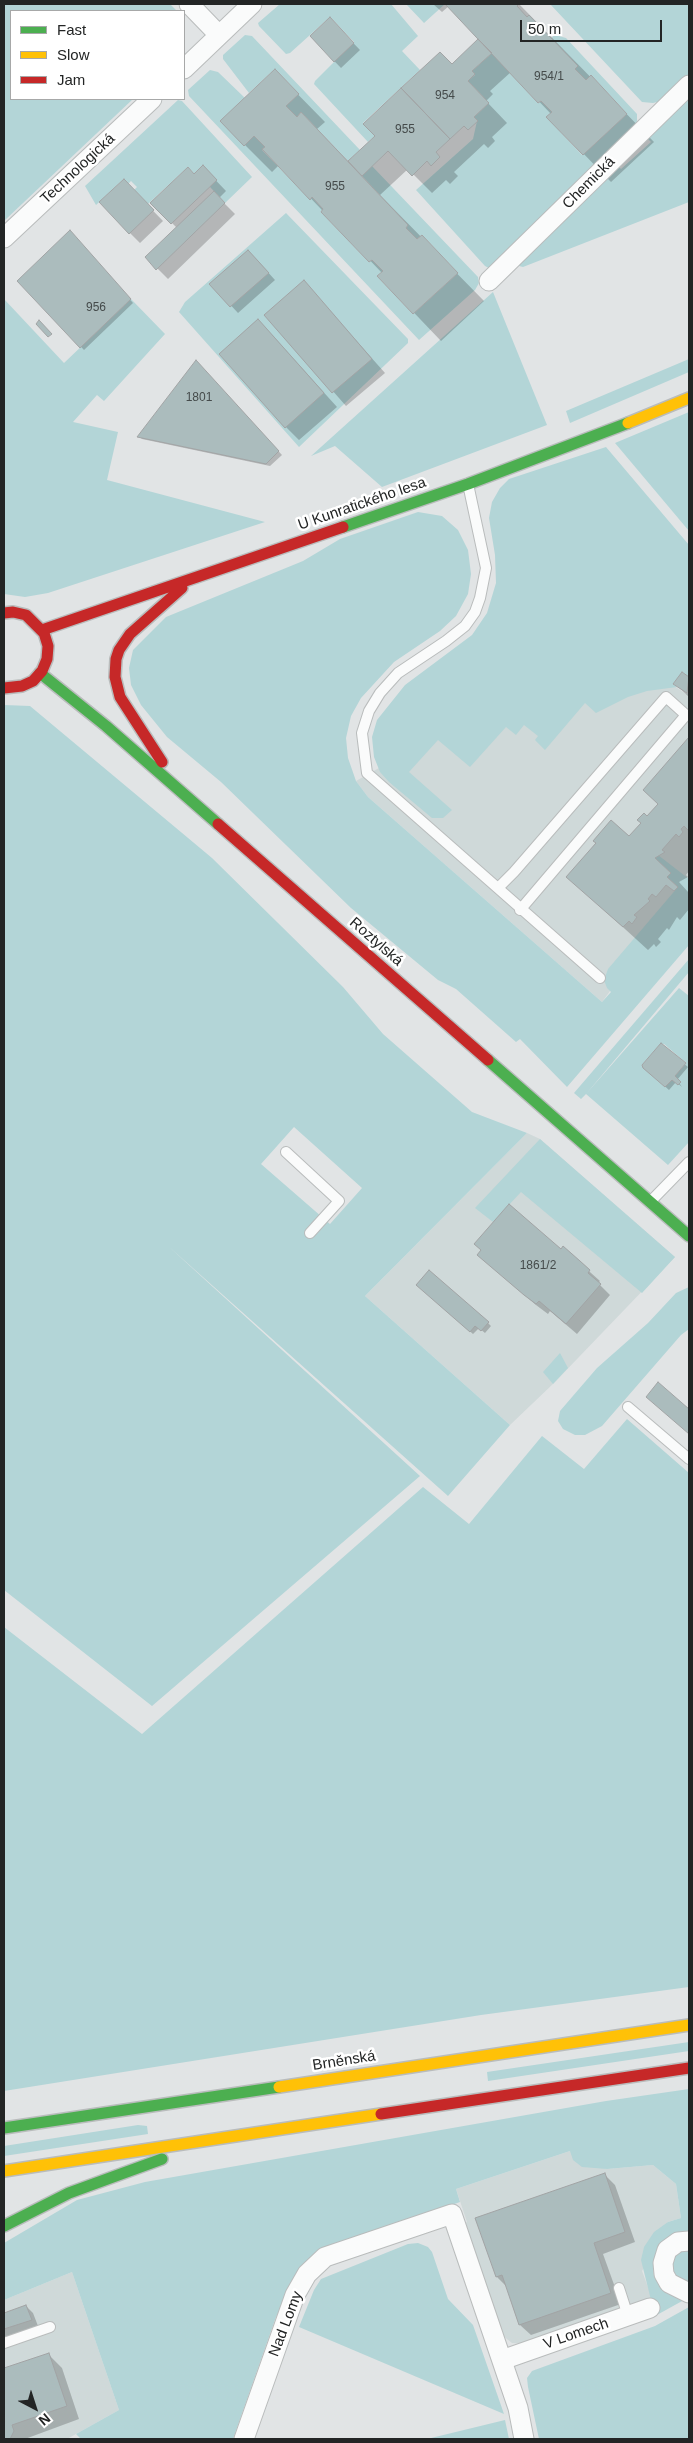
<!DOCTYPE html>
<meta charset="utf-8">
<style>
body{margin:0}
#map{position:relative;width:693px;height:2443px;overflow:hidden;background:#e1e4e5;font-family:Helvetica,sans-serif}
canvas{display:block}
.frame{position:absolute;inset:0;border:5px solid #232525;pointer-events:none}
.legend{position:absolute;left:10px;top:10px;width:175px;height:90px;box-sizing:border-box;background:#fff;border:1px solid #a7a8a8;margin:0;padding:6px 9px;list-style:none;font-size:15px;color:#232525}
.legend li{display:flex;align-items:center;gap:10px;height:25px}
.legend b{width:25px;border:1px solid #a7a8a8}
.north{position:absolute;left:10px;top:2383px;width:50px;height:50px;-webkit-text-stroke:4px #fff;paint-order:stroke;rotate:140deg;font-size:14px;font-weight:700;line-height:20px;text-align:center;color:#232525}
.north::after{content:'';display:block;margin:auto;width:18px;height:22px;background:#232525;clip-path:polygon(50% 0,100% 100%,50% 72%,0 100%)}
.scale{position:absolute;left:520px;top:20px;width:142px;height:22px;box-sizing:border-box;border:2px solid #232525;border-top:0;padding-left:6px;font-size:15px;line-height:18px;white-space:nowrap;color:#232525;-webkit-text-stroke:4px #fff;paint-order:stroke}
</style>
<div id="map">
<canvas width="693" height="2443"></canvas>
<div class="frame"></div>
<ul class="legend">
<li><b style="height:6px;background:#4caf50"></b>Fast</li>
<li><b style="height:6px;background:#ffc107"></b>Slow</li>
<li><b style="height:6px;background:#c62828"></b>Jam</li>
</ul>
<div class="north">N</div>
<div class="scale">50 m</div>
</div>
<script>
const ctx = document.querySelector('canvas').getContext('2d');
ctx.lineJoin = 'round';
function paint(path, color) { ctx.fillStyle = color; ctx.fill(path, 'evenodd'); }
const toPath = rows => new Path2D(rows.map(r => 'M' + r).join(''));
function strokePath(path, color, width, dash) { ctx.strokeStyle = color; ctx.lineWidth = width; ctx.lineCap = dash ? 'butt' : 'round'; ctx.setLineDash(dash || []); ctx.stroke(path); }
function label(font, color, halo, rows, align = 'center') {
  ctx.font = font + ' Helvetica,sans-serif'; ctx.lineWidth = 5; ctx.setLineDash([]); ctx.textBaseline = 'middle'; ctx.strokeStyle = halo; ctx.fillStyle = color; for (const [text, x, y, turn = 0] of rows) {
    ctx.save(); ctx.translate(x, y); ctx.rotate((+turn || 0) * Math.PI / 180); ctx.textAlign = isNaN(turn) ? turn : align; if (halo) ctx.strokeText(text, 0, 0); ctx.fillText(text, 0, 0); ctx.restore();
  }
}
paint(toPath([
 [483,652,676,687,686,694,689,692,689,883,602,1002,368,797,356,781,379,768],
 [527,1133,540,1139,675,1257,554,1383,510,1425,365,1296],
 [570,2151,607,2169,653,2165,676,2184,681,2218,668,2222,642,2271,652,2298,528,2344,512,2343,502,2335,463,2224,467,2222,456,2189],
 [72,2272,119,2410,67,2439,4,2439,4,2300]
]), '#cfd9d9');
paint(toPath([
 [4,4,170,4,177,11,11,11,11,99,133,99,4,221],
 [280,4,391,4,418,36,402,51,420,70,363,123,375,136,368,142,314,84,315,81,354,42,330,17,290,53,286,54,259,26,258,23],
 [406,4,445,4,424,23],
 [550,4,689,4,689,76,665,100,653,103,642,102],
 [245,35,252,36,360,150,348,161,301,112,297,117,286,106,298,93,275,69,249,93,223,59,223,55],
 [555,35,566,38,637,114,637,121,634,130,491,269,485,266,416,190,473,139,477,121,474,117,489,103,468,81,475,75,472,71,492,53,538,103,541,101,552,112,547,117,582,155,627,114,591,75,586,80,575,69,578,66,551,38],
 [210,70,218,72,245,98,221,121,244,145,254,136,265,147,262,150,310,199,312,197,323,209,321,212,369,262,372,260,383,271,377,276,413,314,458,273,422,235,417,239,406,228,408,225,362,176,372,166,478,277,479,283,475,290,419,340,189,96,188,90],
 [689,98,689,202,523,267,519,266,518,264,617,165,621,169,651,142,647,138],
 [178,100,182,101,252,177,225,203,210,187,203,166,194,174,188,167,148,204,134,190,137,187,131,181,128,184,124,179,96,205,85,186],
 [286,213,408,339,408,343,299,447,179,312,185,302],
 [493,292,547,425,382,487,335,446,311,456],
 [4,299,64,363,131,299,165,334,104,401,97,395,73,422,118,432,107,480,265,522,48,593,25,597,4,594],
 [689,359,689,372,570,423,566,411],
 [689,412,689,531,615,443],
 [606,447,689,545,689,677,682,673,673,684,677,687,647,691,628,697,596,713,585,703,545,750,535,740,538,736,524,725,516,735,506,727,470,767,438,740,409,772,452,810,443,818,432,818,389,782,380,772,374,757,372,737,377,720,405,685,472,635,487,613,496,583,495,555,489,518,492,502,500,488,509,479],
 [418,512,442,516,458,530,468,550,471,574,468,594,456,616,440,631,394,662,361,698,351,716,346,738,348,758,356,781,368,797,602,1002,611,992,607,988,604,980,608,969,678,887,667,877,671,873,655,858,658,855,689,879,689,945,567,1087,520,1039,516,1042,456,989,438,980,351,908,221,782,167,737,141,705,131,685,129,668,133,650,166,617,303,561,340,539],
 [4,705,30,706,212,858,343,987,383,1034,472,1112,527,1133,365,1296,510,1425,448,1496,167,1245,420,1476,152,1706,4,1590],
 [294,1127,362,1188,330,1224,261,1164],
 [689,959,689,972,586,1094,679,988,689,996,689,1142,668,1165,586,1094,581,1099,574,1093],
 [661,1044,664,1044,686,1063,665,1087,642,1065],
 [540,1139,675,1257,642,1293,521,1192,493,1222,475,1208],
 [689,1287,689,1329,681,1335,602,1426,585,1435,575,1435,563,1429,558,1421,560,1411,597,1368,648,1323,676,1293],
 [560,1353,568,1368,553,1384,543,1372],
 [627,1419,689,1473,689,1987,481,2015,4,2091,4,1627,142,1734,423,1487,469,1524,542,1436,584,1469],
 [689,2042,689,2051,488,2081,487,2072],
 [689,2089,689,2235,657,2252,653,2267,654,2277,663,2290,684,2300,655,2316,641,2260,644,2247,654,2232,668,2222,681,2218,676,2184,653,2165,607,2169,582,2167,573,2160,570,2151,456,2189,460,2202,321,2251,292,2285,276,2317,233,2439,81,2439,76,2434,119,2410,72,2272,4,2300,4,2243,77,2200,145,2182,606,2101],
 [138,2125,147,2126,148,2134,4,2156,4,2146],
 [418,2243,428,2247,432,2252,448,2299,473,2325,504,2414,299,2327,314,2290,321,2279,408,2244],
 [689,2247,689,2285,675,2277,672,2271,671,2258,674,2253],
 [689,2307,689,2439,539,2439,528,2387,527,2378,532,2371,655,2326],
 [505,2420,509,2439,427,2439]
]), '#b3d5d7');
paint(toPath([
 [433,4,519,4,654,142,611,182,548,117,551,114,511,72,490,91,493,94,486,101,507,123,492,137,495,141,488,148,484,144,454,172,458,176,450,184,446,180,432,193,408,169,380,195,484,301,441,341,379,276,382,273,279,165,272,172,245,145,275,71,325,122,317,129,349,162,452,65,484,44,449,6,442,12],
 [330,19,360,50,341,68,311,37],
 [203,167,226,191,219,198,235,214,168,279,146,257,177,228,152,203],
 [124,181,163,221,140,243,130,233],
 [70,232,133,303,84,350,19,281],
 [255,258,275,280,238,313,211,284],
 [304,282,385,373,346,406,266,315],
 [272,335,337,407,299,440,286,427],
 [196,362,282,455,270,466,142,439,139,436],
 [682,674,689,678,689,697,675,684],
 [689,739,689,871,686,875,688,877,679,882,689,893,689,909,680,920,677,917,669,930,667,928,658,939,661,942,656,947,654,944,648,950,568,877,629,838,659,804,644,790],
 [661,1045,688,1067,677,1080,682,1087,676,1082,669,1090,648,1071],
 [563,1248,600,1281,598,1283,610,1295,577,1334,550,1311,548,1314,536,1305,490,1265,482,1251,561,1251],
 [421,1288,488,1323,491,1326,485,1333,479,1328,473,1334],
 [604,2174,615,2185,635,2242,603,2254,621,2304,531,2335,520,2325,507,2287,497,2277,477,2219],
 [26,2306,33,2313,38,2326,4,2339,4,2314],
 [48,2354,62,2368,79,2419,25,2439,4,2439,4,2369]
]), '#0003');
const building = toPath([
 [445,4,519,4,517,6,527,17,529,15,578,66,575,69,586,80,591,75,627,114,583,155,546,117,552,112,541,101,538,103,445,4],
 [330,17,354,43,334,62,310,36,330,17],
 [478,39,492,53,472,71,475,74,468,81,489,103,474,117,478,121,468,130,464,126,450,139,401,88,440,52,452,64,478,39],
 [275,69,299,94,286,106,297,117,301,112,408,225,406,228,417,239,422,235,458,273,413,314,377,276,383,271,372,260,369,262,321,212,323,209,312,197,310,200,262,149,265,147,254,136,244,146,220,121,275,69],
 [401,88,450,139,436,152,440,157,431,166,427,161,412,176,388,151,362,176,348,161,375,136,363,124,401,88],
 [203,165,217,180,171,224,150,203,188,167,194,174,203,165],
 [124,179,154,210,129,234,99,202,124,179],
 [214,191,225,203,156,270,145,257,214,191],
 [70,230,131,299,80,348,17,281,70,230],
 [248,250,269,273,230,307,209,284,248,250],
 [304,280,372,359,332,393,264,315,304,280],
 [258,319,324,393,285,428,219,354,258,319],
 [39,320,52,334,48,337,36,324,39,320],
 [196,360,279,451,266,464,137,437,196,360],
 [682,672,689,677,687,693,673,684,682,672],
 [689,737,689,831,684,826,681,829,683,832,679,837,676,834,662,850,665,852,655,858,671,873,667,877,678,887,674,891,666,885,656,897,652,894,648,899,650,901,634,915,637,917,632,924,629,921,623,927,566,877,596,843,593,841,611,820,629,836,641,823,637,820,644,813,647,816,658,804,643,790,689,737],
 [661,1043,686,1063,675,1076,681,1082,678,1085,672,1080,665,1087,643,1068,642,1065,661,1043],
 [509,1204,561,1249,563,1246,580,1261,590,1270,588,1273,601,1284,566,1324,539,1301,536,1304,524,1295,477,1255,481,1250,474,1244,509,1204],
 [429,1270,489,1322,481,1331,475,1326,470,1332,416,1285,429,1270],
 [658,1382,689,1409,689,1434,646,1397,658,1382],
 [605,2173,625,2232,594,2243,611,2293,519,2325,502,2275,496,2277,475,2218,605,2173],
 [26,2305,32,2320,4,2329,4,2313,26,2305],
 [49,2353,67,2406,12,2425,14,2431,10,2439,4,2439,4,2368,49,2353]
]);
paint(building, '#abbcbd');
strokePath(building, '#a2a4a5', 1);
const lane = toPath([
 [468,484,486,568,480,598,475,612,465,626,446,641,398,673,380,693,369,711,362,733,367,773,600,978],
 [498,888,514,872,666,697,686,715,520,910],
 [286,1152,339,1201,310,1233],
 [651,1201,689,1162],
 [628,1407,689,1459],
 [619,2288,628,2316],
 [4,2343,50,2327]
]);
const street = toPath([
 [189,4,219,35],
 [184,69,252,4],
 [4,238,152,99],
 [489,281,689,85],
 [689,2241,678,2242,667,2250,663,2263,664,2274,669,2283,689,2293],
 [502,2360,650,2308],
 [244,2439,295,2295,307,2274,325,2257,452,2214,518,2408,524,2439]
]);
const fast = toPath([
 [343,527,468,484,628,423],
 [40,673,106,726,218,824],
 [488,1060,689,1236],
 [4,2128,279,2087],
 [4,2226,69,2193,162,2159]
]);
const slow = toPath([
 [628,423,689,398],
 [279,2087,689,2025],
 [4,2171,381,2114]
]);
const jam = toPath([
 [4,613,13,612,26,615,44,633,48,646,47,659,42,671,33,681,22,686,4,688],
 [42,630,343,527],
 [162,762,120,697,115,677,116,659,119,650,130,634,182,588],
 [218,824,488,1060],
 [381,2114,689,2068]
]);
strokePath(lane, '#b9bcbc', 12);
strokePath(street, '#b9bcbc', 21);
strokePath(fast, '#b9bcbc', 14);
strokePath(slow, '#b9bcbc', 14);
strokePath(jam, '#b9bcbc', 14);
strokePath(lane, '#fafbfb', 10);
strokePath(street, '#fafbfb', 19);
strokePath(fast, '#4caf50', 11);
strokePath(slow, '#ffc107', 11);
strokePath(jam, '#c62828', 11);
label('12px', '#454b4b', null, [
 ["954/1",549,77],
 ["954",445,96],
 ["955",405,130],
 ["955",335,187],
 ["956",96,308],
 ["1801",199,398],
 ["1861/2",538,1266]
]);
label('15px', '#232525', '#fff', [
 ["Technologická",78,169,-43],
 ["Chemická",589,183,-45],
 ["U Kunratického lesa",362,504,-19],
 ["Roztylská",376,942,41],
 ["Brněnská",344,2061,-9],
 ["Nad Lomy",286,2324,-69],
 ["V Lomech",576,2334,-19]
]);
</script>
